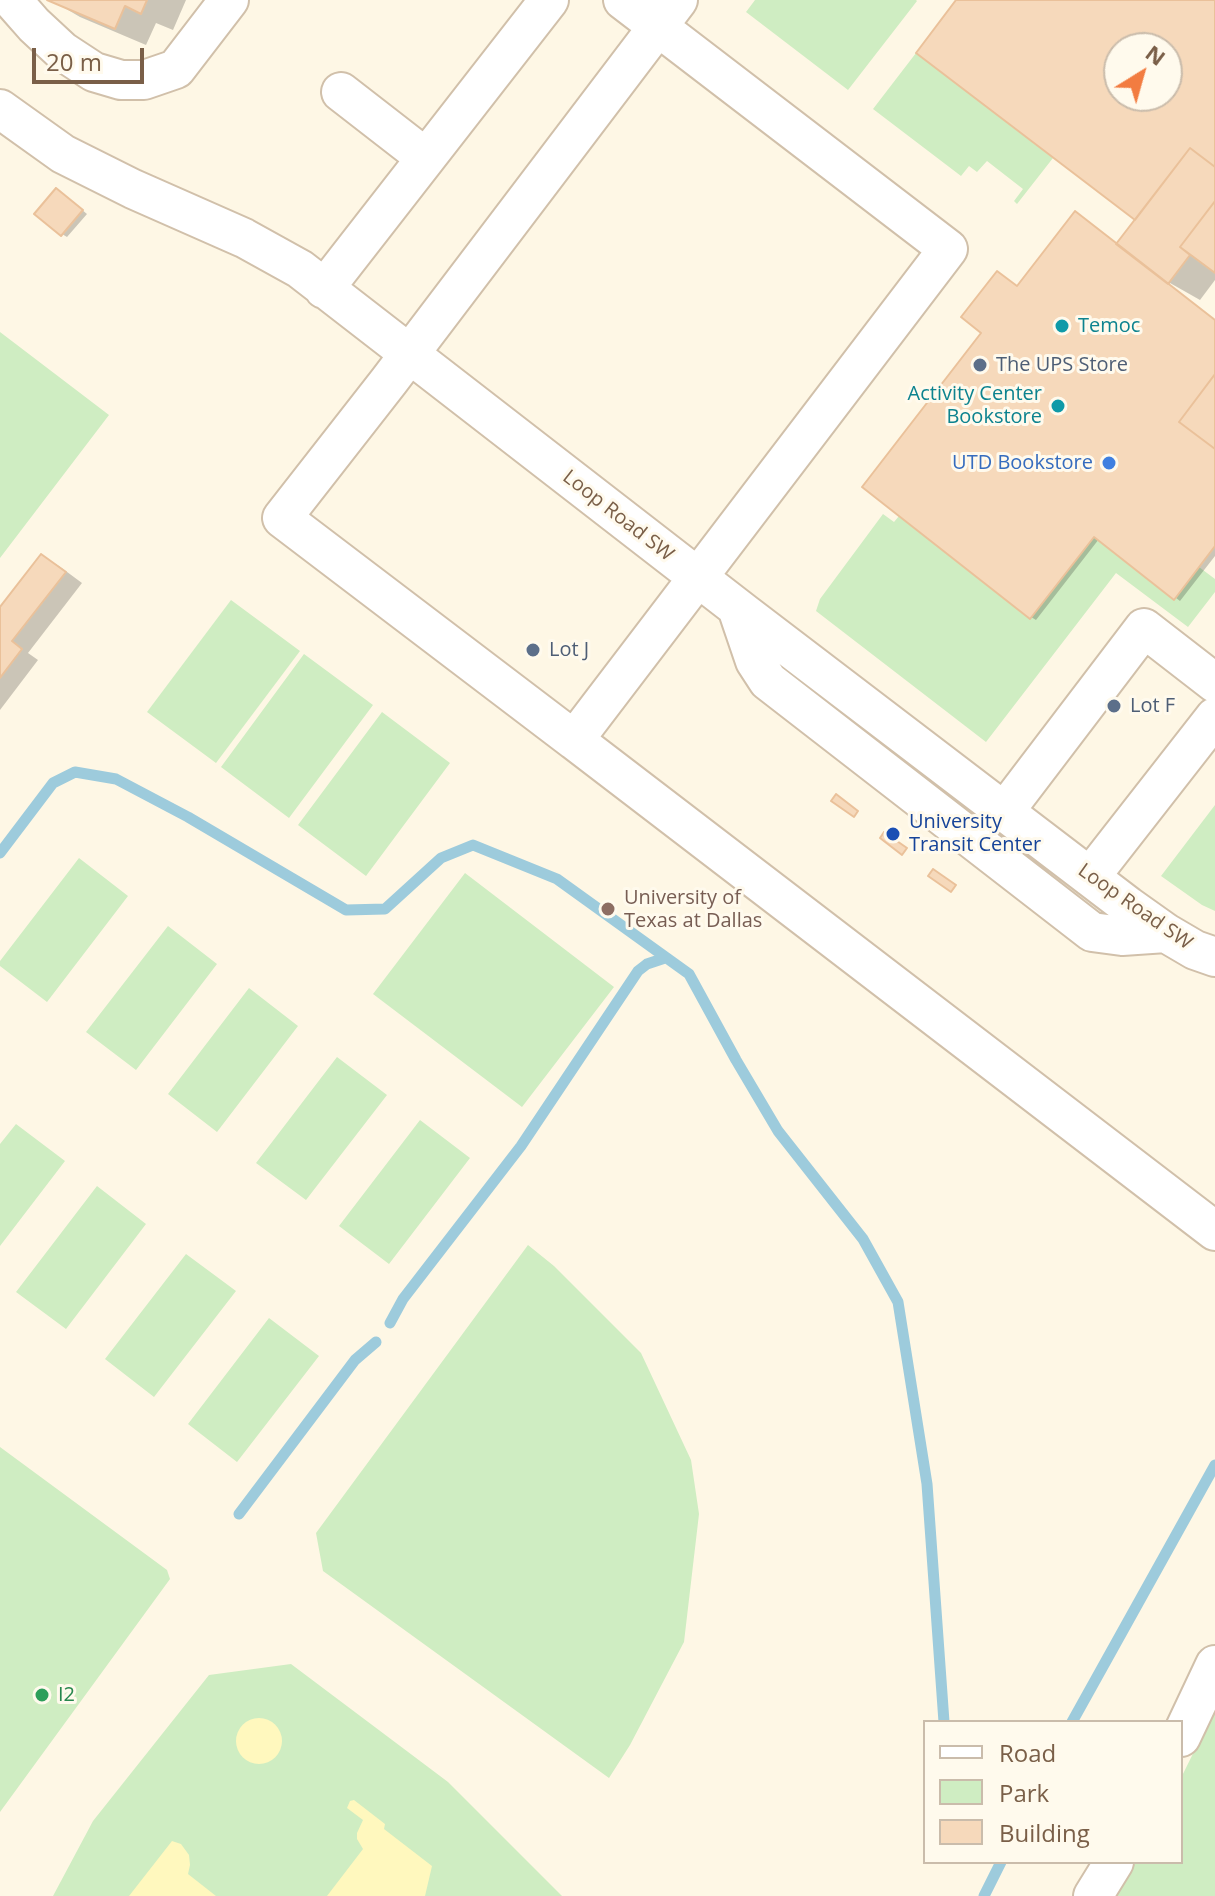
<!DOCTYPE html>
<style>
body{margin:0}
#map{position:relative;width:1215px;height:1896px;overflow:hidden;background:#fef7e5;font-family:"Open Sans",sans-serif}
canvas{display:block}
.legend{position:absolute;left:923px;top:1720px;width:260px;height:144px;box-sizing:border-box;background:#fffaed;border:2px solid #cabcab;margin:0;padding:10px 14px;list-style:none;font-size:24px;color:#7a5f48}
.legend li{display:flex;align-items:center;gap:16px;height:40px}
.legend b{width:40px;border:2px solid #cabcab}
.north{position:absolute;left:1103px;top:32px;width:80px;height:80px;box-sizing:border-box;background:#fffaed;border:2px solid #cabcab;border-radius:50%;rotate:37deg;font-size:22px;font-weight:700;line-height:32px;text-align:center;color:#7a5f48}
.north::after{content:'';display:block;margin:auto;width:28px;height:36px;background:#f27c41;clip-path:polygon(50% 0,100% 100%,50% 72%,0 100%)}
.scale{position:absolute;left:32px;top:48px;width:112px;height:36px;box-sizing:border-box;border:4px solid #7a5f48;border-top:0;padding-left:10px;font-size:24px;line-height:28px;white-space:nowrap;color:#7a5f48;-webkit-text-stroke:6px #fffaed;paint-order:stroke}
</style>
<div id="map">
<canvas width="1215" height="1896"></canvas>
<ul class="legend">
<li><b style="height:10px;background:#fff"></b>Road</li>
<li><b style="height:22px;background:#cfedc2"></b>Park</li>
<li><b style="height:22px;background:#f6d9bb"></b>Building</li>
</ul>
<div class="north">N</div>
<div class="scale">20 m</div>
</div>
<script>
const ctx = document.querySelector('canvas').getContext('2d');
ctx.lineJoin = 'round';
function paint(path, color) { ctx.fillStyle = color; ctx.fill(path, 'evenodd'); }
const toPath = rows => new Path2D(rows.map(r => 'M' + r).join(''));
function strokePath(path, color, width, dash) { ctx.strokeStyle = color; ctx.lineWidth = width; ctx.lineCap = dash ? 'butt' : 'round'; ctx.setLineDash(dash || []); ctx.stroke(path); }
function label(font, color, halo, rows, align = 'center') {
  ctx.font = font + ' "Open Sans",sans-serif'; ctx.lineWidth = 6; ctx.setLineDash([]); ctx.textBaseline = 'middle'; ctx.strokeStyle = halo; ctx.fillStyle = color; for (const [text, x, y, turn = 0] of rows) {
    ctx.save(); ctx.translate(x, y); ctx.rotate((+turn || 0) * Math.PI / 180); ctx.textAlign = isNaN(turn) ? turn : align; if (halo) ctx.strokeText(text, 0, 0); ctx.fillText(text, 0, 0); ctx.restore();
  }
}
paint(toPath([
 [755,0,916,0,917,1,848,90,746,12],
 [916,53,1053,158,1017,204,1014,201,1023,189,987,161,977,172,969,166,961,176,873,109],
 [0,332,109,415,0,558],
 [883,514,894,522,899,516,1094,537,1199,567,1215,579,1215,592,1188,627,1116,573,986,742,816,611,820,599],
 [231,600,300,651,216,763,147,712],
 [304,654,373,705,289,818,221,767],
 [382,712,450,763,366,876,298,825],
 [1215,805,1215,911,1202,905,1161,876],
 [79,858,128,896,47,1002,0,966,0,961],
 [465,873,614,987,522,1107,373,994],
 [168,926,217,964,136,1070,86,1032],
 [249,988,298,1026,217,1132,168,1094],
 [337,1057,387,1095,306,1200,256,1163],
 [420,1120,470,1158,389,1264,339,1226],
 [16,1124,65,1161,0,1246,0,1144],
 [97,1186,146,1224,66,1329,16,1292],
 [528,1245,554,1266,641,1353,691,1460,699,1514,684,1642,630,1745,609,1778,323,1571,316,1533],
 [186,1254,236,1291,154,1397,105,1359],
 [269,1318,319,1356,237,1462,188,1424],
 [0,1447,167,1570,170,1579,0,1812],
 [291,1664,448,1782,562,1896,53,1896,93,1821,209,1675],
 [1215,1709,1215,1896,1116,1896,1136,1862,1181,1862,1181,1778]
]), '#cfedc2');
paint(toPath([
 '236 1741a23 23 0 1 1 46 0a23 23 0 1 1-46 0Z',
 [354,1800,385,1824,384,1829,432,1866,425,1896,327,1896,363,1849,357,1839,357,1833,363,1820,347,1808,350,1801],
 [172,1841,181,1844,189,1855,190,1865,188,1874,216,1896,129,1896]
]), '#fff8be');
paint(toPath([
 [51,0,186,0,173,30,156,23,146,45,80,17],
 [958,0,1215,0,1215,280,1200,300,1170,283,1169,285,1215,321,1215,556,1180,601,1099,539,1036,620,1031,617,1018,288,1117,245,1137,220],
 [1119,48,1167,48,1167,96,1119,96],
 [62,193,87,214,67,237,62,234],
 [42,556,59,566,82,583,28,653,38,660,0,710,0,611]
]), '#0003');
strokePath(toPath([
 [0,853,53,783,75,772,116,779,188,817,346,910,385,909,441,858,473,845,557,879,689,974,736,1060,778,1131,863,1239,898,1302,927,1484,944,1722],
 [390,1323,403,1299,521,1146,638,971,647,964,665,958],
 [239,1514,355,1360,376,1342],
 [1072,1722,1215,1465],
 [984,1896,1001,1862]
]), '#9dcbdc', 11);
const building = toPath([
 [47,0,147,0,141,14,125,6,115,29,47,0],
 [956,0,1215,0,1215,167,1190,148,1135,220,916,53,956,0],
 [1119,48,1167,48,1167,96,1119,96,1119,48],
 [1190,148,1215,167,1215,201,1180,247,1190,255,1168,284,1116,244,1190,148],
 [56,188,83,210,61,236,34,214,56,188],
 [1215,201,1215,273,1180,247,1215,201],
 [1075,211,1215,320,1215,374,1179,422,1215,449,1215,546,1174,600,1094,537,1030,619,862,487,981,333,961,317,997,271,1017,286,1075,211],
 [1215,374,1215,449,1179,422,1215,374],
 [41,554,66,572,12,641,22,649,0,678,0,607,41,554],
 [836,794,858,811,854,817,831,801,836,794],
 [884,832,907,848,902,855,880,838,884,832],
 [933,869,956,885,951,892,928,876,933,869]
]);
paint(building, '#f6d9bb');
strokePath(building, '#eac19a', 2);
const minor = toPath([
 [12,0,34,25,62,51,94,72,121,80,144,80,176,69,229,0],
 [623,0,948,249,574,740,1215,1231],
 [341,92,426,158],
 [0,109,63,154,133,189,244,238,300,269,744,613,1128,906,1166,933,1195,950,1215,957],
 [324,289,549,0],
 [737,608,755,661,768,681,1092,932,1122,936,1166,933],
 [574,740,282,518,389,381,678,0],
 [1004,812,1144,628,1215,683],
 [1090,877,1215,717],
 [1181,1737,1215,1665],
 [1093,1896,1114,1862]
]);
strokePath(minor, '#d1c0aa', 42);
strokePath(minor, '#fff', 38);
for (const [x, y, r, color] of [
 [1062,326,8,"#0f9aa8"],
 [980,365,8,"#5c6f8a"],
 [1058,406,8,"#0f9aa8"],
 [1109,463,8,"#3f7fe0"],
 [533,650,8,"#5c6f8a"],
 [1114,706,8,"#5c6f8a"],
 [893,834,8,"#1a4fb4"],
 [608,909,8,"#8d6e63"],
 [42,1695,8,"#2e9e5b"]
]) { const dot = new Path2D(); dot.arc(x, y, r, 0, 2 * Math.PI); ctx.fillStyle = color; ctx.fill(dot); strokePath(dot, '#fffaed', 3); }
label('20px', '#0d838f', '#fffaed', [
 ["Temoc",1078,326],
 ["Activity Center",1042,394,"right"],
 ["Bookstore",1042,417,"right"]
], 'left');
label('20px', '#4e5e75', '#fffaed', [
 ["The UPS Store",996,365],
 ["Lot J",549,650],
 ["Lot F",1130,706]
], 'left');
label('20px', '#366cbe', '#fffaed', [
 ["UTD Bookstore",1093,463]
], 'right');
label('20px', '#7a5f48', '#fffaed', [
 ["Loop Road SW",618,516,38],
 ["Loop Road SW",1135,907,35]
]);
label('20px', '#164399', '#fffaed', [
 ["University",909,822],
 ["Transit Center",909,845]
], 'left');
label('20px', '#785e54', '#fffaed', [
 ["University of",624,898],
 ["Texas at Dallas",624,921]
], 'left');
label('20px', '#27864d', '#fffaed', [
 ["I2",58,1695]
], 'left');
</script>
